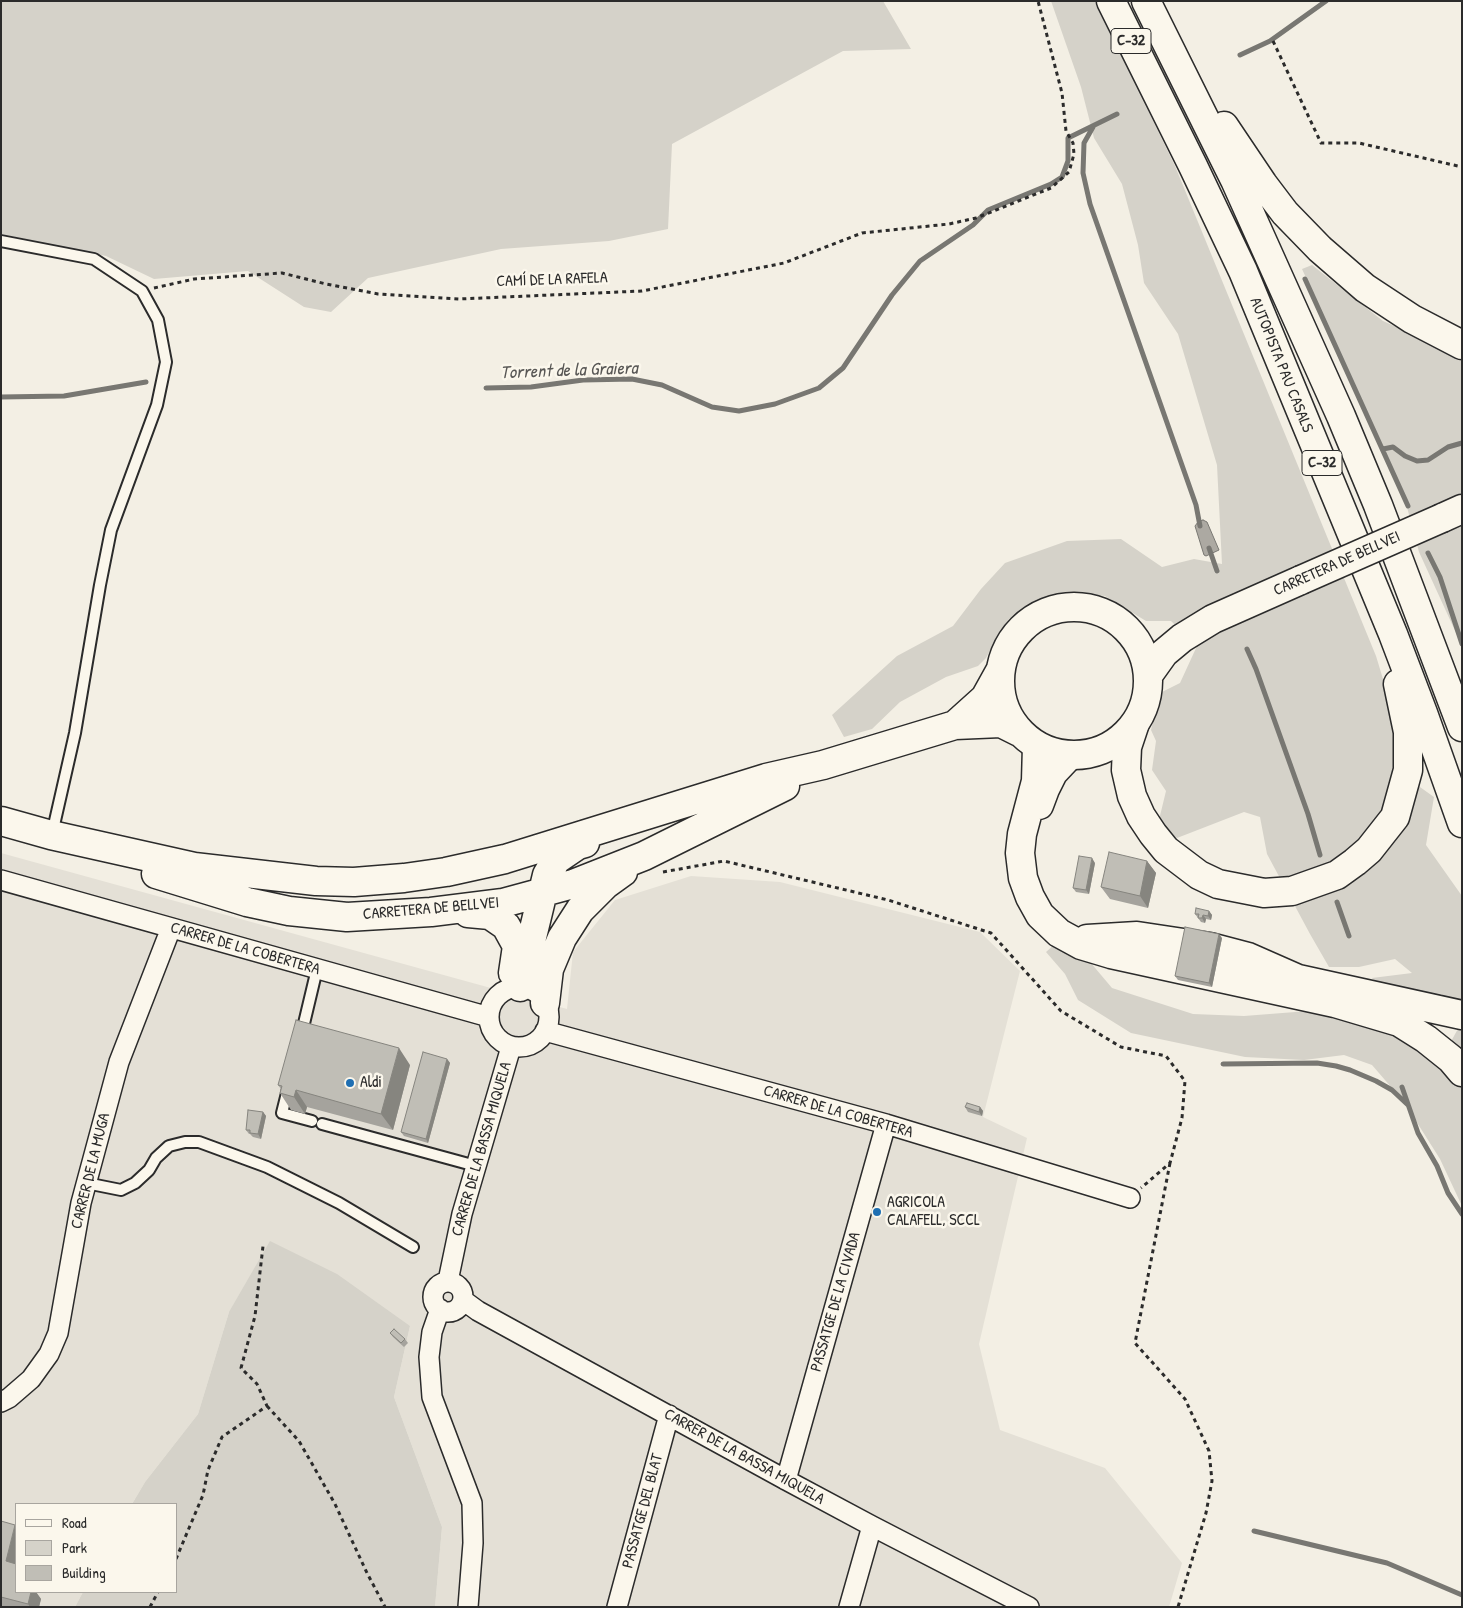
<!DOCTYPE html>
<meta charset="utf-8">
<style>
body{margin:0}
#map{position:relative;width:1463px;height:1608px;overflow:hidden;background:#f3efe4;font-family:"Patrick Hand",sans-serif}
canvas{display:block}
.frame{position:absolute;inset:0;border:2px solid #2b2b2b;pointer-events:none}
.legend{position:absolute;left:15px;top:1503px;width:162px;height:90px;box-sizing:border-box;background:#fbf7ec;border:1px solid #a8a59f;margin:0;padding:6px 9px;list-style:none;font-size:15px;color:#2b2b2b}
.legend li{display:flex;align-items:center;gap:10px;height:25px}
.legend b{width:25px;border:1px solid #a8a59f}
</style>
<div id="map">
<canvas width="1463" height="1608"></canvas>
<div class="frame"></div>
<ul class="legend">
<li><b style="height:6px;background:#fbf7ec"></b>Road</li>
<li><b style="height:14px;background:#d5d2c9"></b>Park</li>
<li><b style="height:14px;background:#c0beb6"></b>Building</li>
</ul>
</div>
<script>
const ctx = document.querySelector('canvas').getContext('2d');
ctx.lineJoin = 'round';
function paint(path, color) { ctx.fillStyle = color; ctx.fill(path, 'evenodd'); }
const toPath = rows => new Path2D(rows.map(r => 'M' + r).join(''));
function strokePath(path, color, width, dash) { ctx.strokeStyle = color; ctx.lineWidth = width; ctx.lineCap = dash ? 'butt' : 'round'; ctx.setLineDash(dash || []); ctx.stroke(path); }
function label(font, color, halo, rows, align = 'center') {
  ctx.font = font + ' "Patrick Hand",sans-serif'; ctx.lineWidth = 5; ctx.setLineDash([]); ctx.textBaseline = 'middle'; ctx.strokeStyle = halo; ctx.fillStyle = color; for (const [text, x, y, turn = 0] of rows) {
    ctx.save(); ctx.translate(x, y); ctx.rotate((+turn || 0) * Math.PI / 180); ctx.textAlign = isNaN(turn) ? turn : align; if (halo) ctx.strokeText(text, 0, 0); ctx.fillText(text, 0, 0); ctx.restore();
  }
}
paint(toPath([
 [1,853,567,1009,573,952,615,900,691,876,780,882,980,932,1020,971,983,1117,1027,1138,979,1344,1000,1430,1105,1468,1182,1563,1169,1607,435,1607,442,1527,394,1397,410,1326,229,1312,198,1414,145,1482,132,1504,16,1504,16,1592,83,1592,75,1607,1,1607]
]), '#e4e0d6');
paint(toPath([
 [1,1,883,1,911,49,843,51,672,144,668,229,609,241,501,249,368,278,331,312,304,307,248,271,154,279,106,256,1,234],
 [1051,1,1095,1,1175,166,1376,656,1390,702,1397,742,1396,770,1434,797,1426,845,1462,896,1462,1206,1440,1159,1404,1102,1372,1065,1344,1055,1304,1060,1245,1057,1131,1033,1078,1000,1065,974,1046,952,1056,943,1085,956,1112,988,1193,1014,1244,1016,1321,1010,1449,1045,1459,1027,1442,994,1381,990,1372,978,1412,973,1395,959,1359,967,1329,967,1310,934,1267,854,1260,817,1244,812,1177,838,1158,824,1166,791,1152,770,1156,741,1151,730,1160,693,1180,683,1197,646,1171,621,1146,621,1105,596,1077,593,1055,595,1028,606,1009,619,995,641,986,658,978,666,946,677,900,702,872,729,844,737,832,715,897,656,953,626,981,589,1005,563,1067,541,1121,539,1162,567,1194,559,1222,564,1217,465,1178,334,1144,283,1138,245,1122,184,1094,138,1081,87],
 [1312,265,1383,321,1462,356,1462,646,1419,552,1404,496,1346,365,1302,269],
 [270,1241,337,1274,410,1326,394,1397,442,1527,435,1607,75,1607,83,1592,176,1592,176,1504,132,1504,145,1482,198,1414,229,1312]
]), '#d5d2c9');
const water = toPath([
 [1203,520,1207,522,1219,550,1206,556,1204,555,1195,526,1198,522,1203,520]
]);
paint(water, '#aca9a2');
strokePath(water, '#787772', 1);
strokePath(toPath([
 [1240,55,1270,41,1326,1],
 [1093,127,1084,143,1083,173,1090,204,1196,505,1200,526],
 [1305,279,1408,506],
 [486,388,531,387,583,380,632,379,662,385,712,407,739,411,775,404,819,388,843,368,892,295,920,261,973,225,988,210,1051,184,1062,177,1068,161,1068,138,1117,114],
 [1,397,64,396,146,382],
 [1383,449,1393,447,1405,456,1417,461,1428,460,1448,447,1462,443],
 [1209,548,1217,571],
 [1428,553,1440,577,1462,644],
 [1247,649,1256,669,1308,814,1320,855],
 [1337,902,1349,936],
 [1223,1064,1317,1063,1336,1066,1350,1070,1376,1081,1392,1090,1408,1105],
 [1402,1087,1418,1133,1437,1166,1448,1193,1462,1214],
 [1254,1531,1387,1563,1462,1595]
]), '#787772', 5);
const service = toPath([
 [1,241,94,259,142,291,158,320,166,362,157,405,111,530,100,585,75,733,52,834],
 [301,1036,317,969],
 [288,1089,282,1113,312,1121],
 [322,1124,476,1166],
 [86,1183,121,1190,135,1183,149,1170,156,1158,169,1146,185,1142,199,1142,267,1167,339,1203,413,1247]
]);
const minor = toPath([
 [1,880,489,1017],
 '489 1017a30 30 0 1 1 60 0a30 30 0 1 1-60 0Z',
 [545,1031,886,1124,1130,1198],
 [448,1281,462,1214,511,1047],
 '433 1297a15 15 0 1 1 30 0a15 15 0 1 1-30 0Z',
 [463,1300,478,1311,786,1480,872,1526,1029,1607],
 [440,1309,432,1332,429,1357,432,1397,472,1503,473,1543,468,1607],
 [1,1402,9,1398,31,1379,49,1354,58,1333,81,1203,119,1062,171,928],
 [786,1480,886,1124],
 [617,1607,669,1415],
 [849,1607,872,1526]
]);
const secondary = toPath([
 [1442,518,1462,509],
 '1000 681a74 74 0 1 1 148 0a74 74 0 1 1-148 0Z',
 [1149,674,1164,653,1182,638,1213,619,1301,580],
 [955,725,985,698,1000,671],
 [1,821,51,835,194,867,316,881,354,882,404,878,446,872,505,859,766,778,823,765,955,725,1001,723,1019,732],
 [156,874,247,902,289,911,347,917,431,912,503,903,573,884,644,856,785,786],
 [468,913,490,915,506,926,517,946,513,973],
 [520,987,547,875,556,860,578,845,585,843],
 [545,1003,549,969,562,938,580,910,605,885,623,872]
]);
const motorway = toPath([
 [1111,1,1193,166,1243,271,1393,634,1423,713,1462,823],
 [1146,1,1235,180,1341,416,1378,505,1462,727],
 [1224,126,1263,184,1285,213,1320,249,1365,288,1412,319,1462,345],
 [1134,726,1127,747,1126,770,1132,796,1141,816,1153,834,1166,850,1199,875,1218,884,1264,893,1292,891,1337,875,1355,862,1369,850,1395,817,1408,770,1408,732,1398,684],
 [1037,746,1036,781,1022,834,1020,853,1023,878,1030,897,1040,915,1059,933,1081,945,1111,954,1335,1003,1399,1022,1426,1039,1451,1059,1462,1072],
 [1039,805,1045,789,1053,773,1069,756],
 [1087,939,1137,936,1210,947,1248,957,1298,979,1462,1015]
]);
strokePath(service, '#2b2b2b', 14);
strokePath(minor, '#2b2b2b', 22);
strokePath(secondary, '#2b2b2b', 31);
strokePath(motorway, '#2b2b2b', 31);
strokePath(toPath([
 [1273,41,1321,143,1359,143,1462,167],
 [154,288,194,279,282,273,326,284,378,294,459,299,642,291,784,263,862,233,949,224,976,218,1051,188,1069,172,1074,154,1073,143,1066,131,1062,93,1038,1],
 [663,872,724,861,888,900,991,933,1061,1011,1121,1047,1166,1056,1185,1081,1182,1118,1170,1163,1141,1188],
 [1170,1163,1135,1343,1185,1399,1209,1451,1212,1481,1206,1513,1178,1607],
 [267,1406,299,1441,335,1504,367,1573,385,1607],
 [176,1559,203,1495,208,1470,222,1437,267,1406,257,1384,241,1368,255,1316,263,1246],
 [150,1607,158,1592]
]), '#2b2b2b', 3, [4, 4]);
strokePath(service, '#fbf7ec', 10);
strokePath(minor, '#fbf7ec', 19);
strokePath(secondary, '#fbf7ec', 28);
strokePath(motorway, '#fbf7ec', 28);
const secondaryBridge = toPath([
 [1301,580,1442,518]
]);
strokePath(secondaryBridge, '#2b2b2b', 31, []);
strokePath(secondaryBridge, '#fbf7ec', 28);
paint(toPath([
 [1147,861,1156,873,1148,908,1110,899,1101,887],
 [1095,863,1089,894,1076,892,1073,888],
 [1209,911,1212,915,1211,920,1206,919,1205,923,1201,922,1195,914],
 [1222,938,1212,987,1178,980,1175,976],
 [447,1059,450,1063,428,1143,404,1136,401,1132],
 [410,1065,393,1130,307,1107,305,1114,291,1110,280,1093,281,1089,278,1085],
 [965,1107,980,1107,983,1111,982,1116,968,1112],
 [263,1112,266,1116,261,1139,253,1137,250,1134,249,1134,246,1130],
 [390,1333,405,1339,408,1343,404,1347,393,1337],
 [1,1521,16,1592,36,1592,41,1599,39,1607,1,1607]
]), '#a5a39d');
paint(toPath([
 [1092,858,1095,863,1089,894,1086,890],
 [1147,861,1156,873,1148,908,1140,896],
 [1209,911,1212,915,1211,920,1208,916],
 [1203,915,1206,919,1205,923,1202,918],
 [1219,934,1222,938,1212,987,1209,983],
 [399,1048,410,1065,393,1130,381,1114],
 [447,1059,450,1063,428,1143,426,1139],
 [296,1090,307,1107,305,1114,294,1097],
 [980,1107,983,1111,982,1116,979,1112],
 [263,1112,266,1116,261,1139,258,1134],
 [15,1525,16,1527,16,1566,6,1561],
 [31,1592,36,1592,41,1599,39,1607,30,1607,28,1604]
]), '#86857f');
const building = toPath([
 [1109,852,1147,861,1140,896,1101,887,1109,852],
 [1079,856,1092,858,1086,890,1073,888,1079,856],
 [1196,908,1209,911,1208,916,1203,915,1202,918,1198,918,1199,914,1195,914,1196,908],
 [1185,927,1219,934,1209,983,1175,976,1185,927],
 [296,1020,399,1048,381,1114,296,1090,294,1097,280,1093,282,1086,278,1085,296,1020],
 [423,1052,447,1059,426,1139,401,1132,423,1052],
 [967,1103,980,1107,979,1112,965,1107,967,1103],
 [248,1110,263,1112,258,1134,250,1133,250,1130,246,1130,248,1110],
 [394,1329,405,1339,401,1343,390,1333,394,1329],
 [1,1521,15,1525,6,1561,16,1564,16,1592,31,1592,28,1604,1,1597,1,1521]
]);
paint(building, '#c0beb6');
strokePath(building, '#86857f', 1);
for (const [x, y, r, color] of [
 [350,1083,5,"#1f6fb2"],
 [877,1212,5,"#1f6fb2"]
]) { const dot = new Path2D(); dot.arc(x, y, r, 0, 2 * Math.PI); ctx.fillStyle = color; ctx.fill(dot); strokePath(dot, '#fbf7ec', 2); }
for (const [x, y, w] of [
 [1131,41,40],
 [1322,463,40]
]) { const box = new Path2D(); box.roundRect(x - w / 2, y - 12.5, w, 25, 4); ctx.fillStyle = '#fbf7ec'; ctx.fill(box); strokePath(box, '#2b2b2b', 1); }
label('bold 15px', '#2b2b2b', null, [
 ["C-32",1131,41],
 ["C-32",1322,463]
]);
label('16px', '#2b2b2b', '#fbf7ec', [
 ["CAMÍ DE LA RAFELA",552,280,-2],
 ["AUTOPISTA PAU CASALS",1281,365,68],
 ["CARRETERA DE BELLVEI",1337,564,-24],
 ["CARRETERA DE BELLVEI",431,909,-5],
 ["CARRER DE LA COBERTERA",245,949,16],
 ["CARRER DE LA COBERTERA",838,1112,16],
 ["CARRER DE LA BASSA MIQUELA",482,1149,-74],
 ["CARRER DE LA MUGA",91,1171,-76],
 ["PASSATGE DE LA CIVADA",836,1302,-74],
 ["CARRER DE LA BASSA MIQUELA",744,1457,29],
 ["PASSATGE DEL BLAT",643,1511,-75]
]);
label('16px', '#2b2b2b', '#fbf7ec', [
 ["Aldi",360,1083],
 ["AGRICOLA",887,1203],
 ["CALAFELL, SCCL",887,1221]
], 'left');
label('italic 18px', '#585755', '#fbf7ec', [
 ["Torrent de la Graiera",569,371,-2]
]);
</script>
